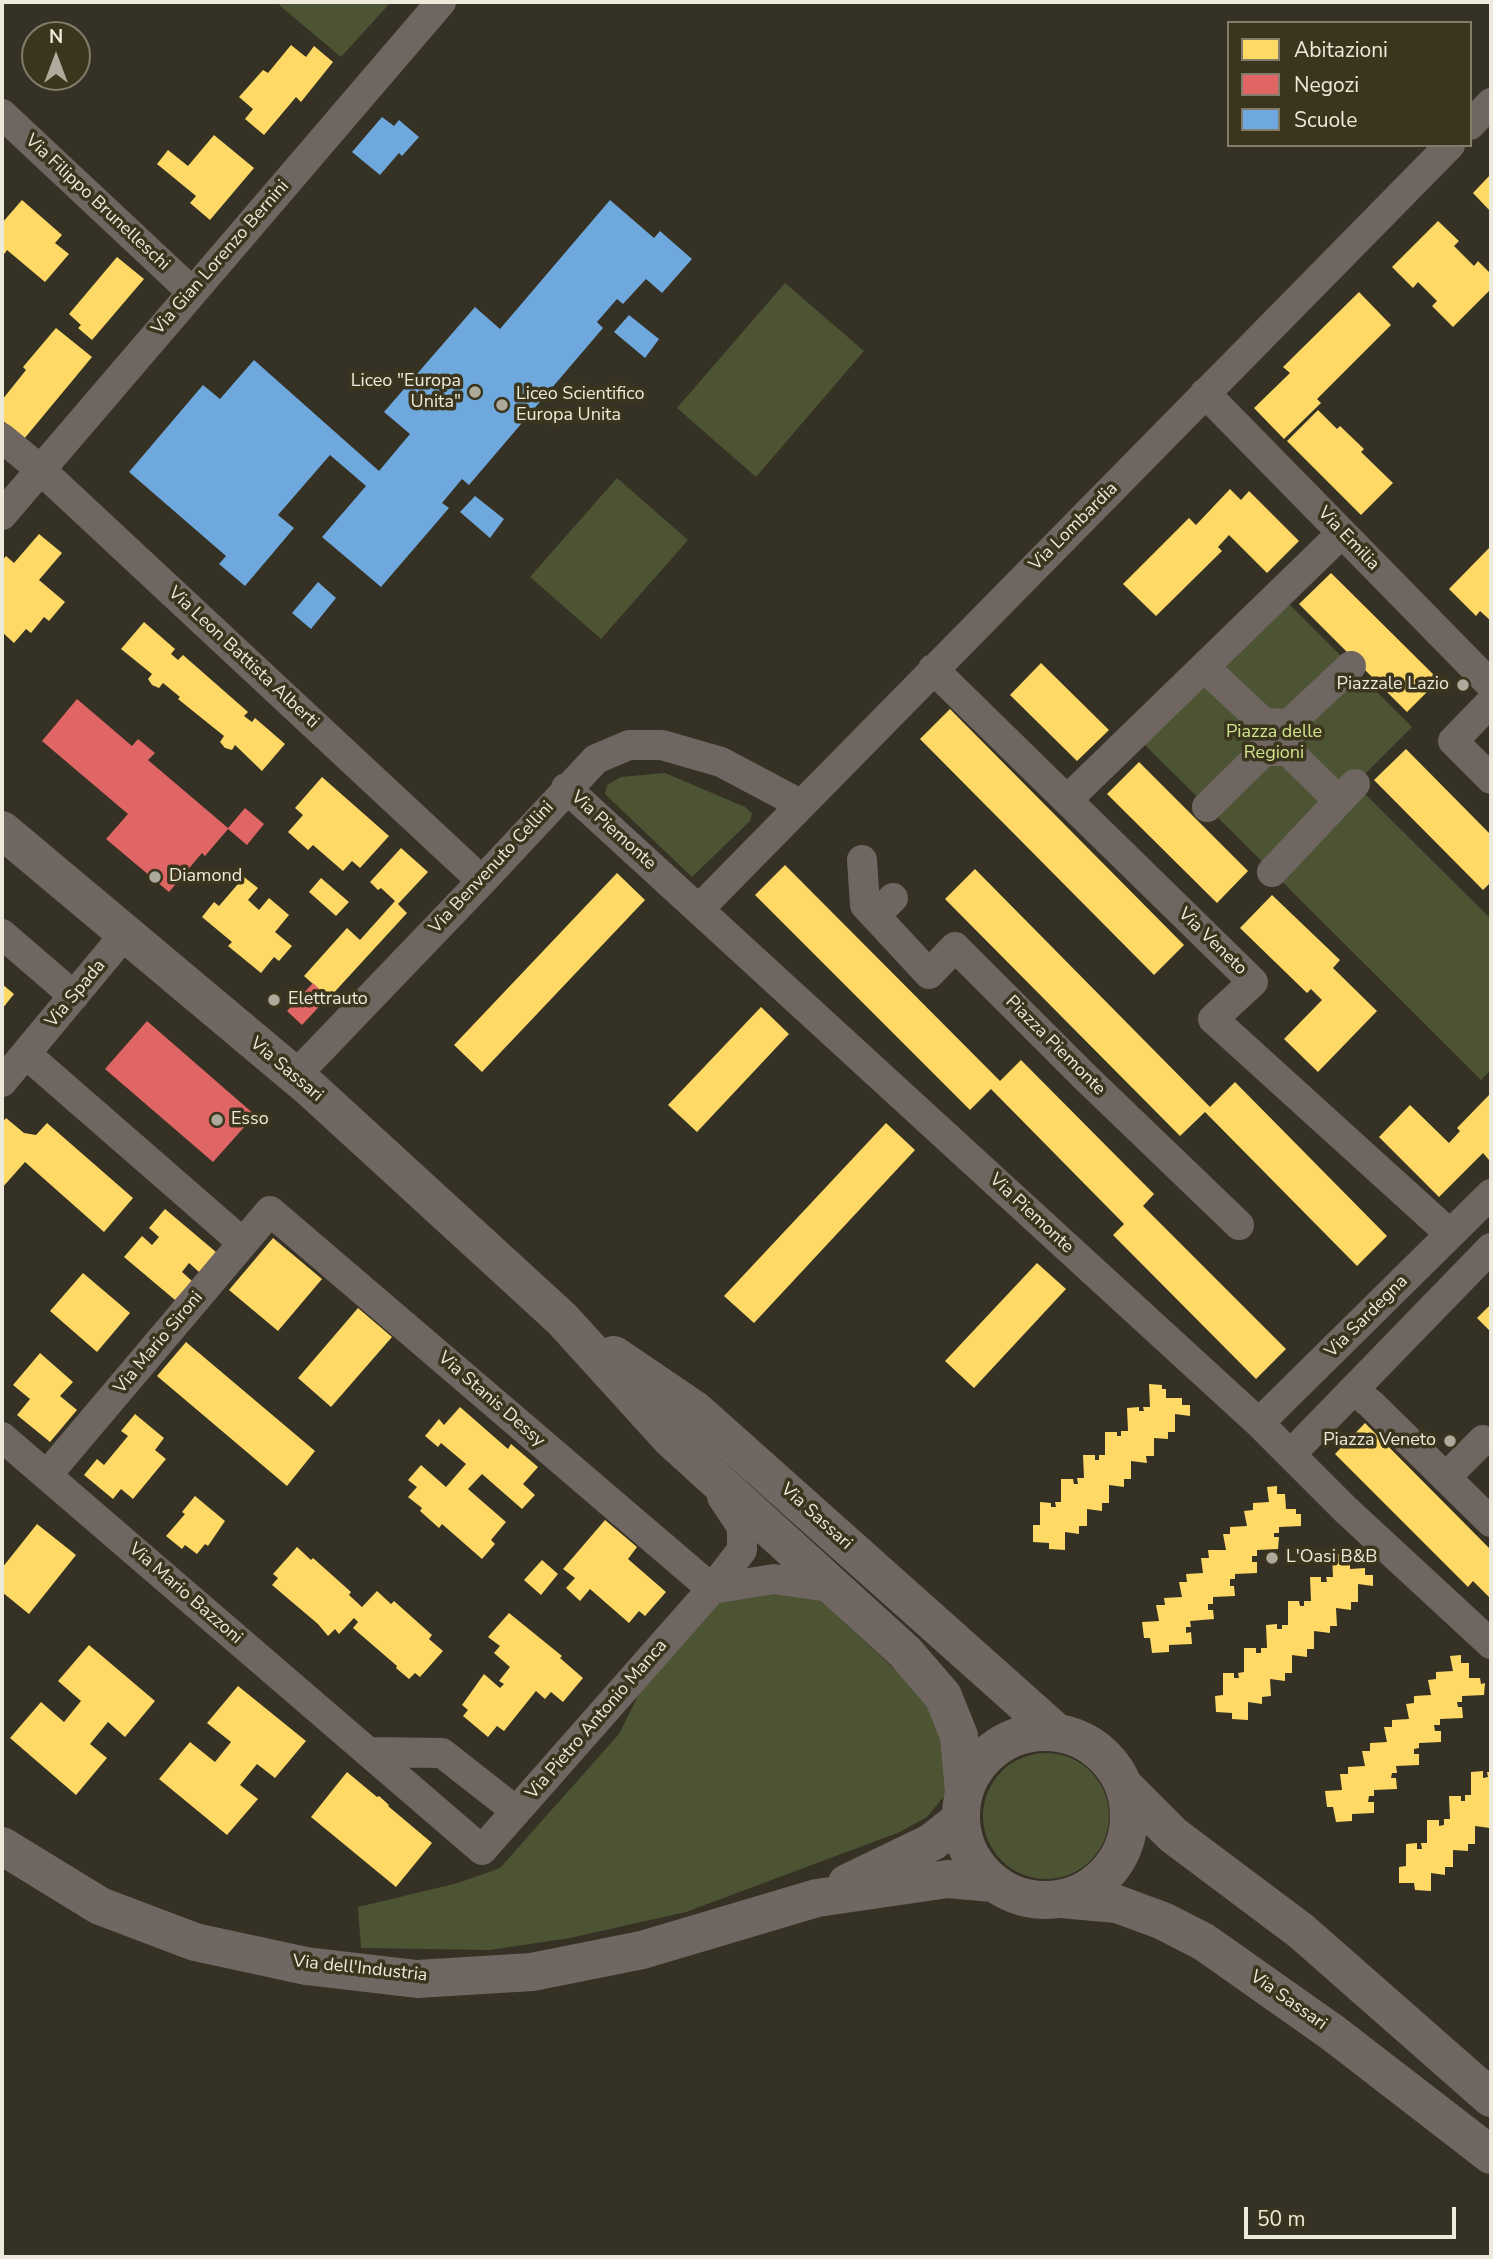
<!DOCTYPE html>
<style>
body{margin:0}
#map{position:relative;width:1493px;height:2259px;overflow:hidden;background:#353124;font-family:"Nunito Sans",sans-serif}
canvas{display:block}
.frame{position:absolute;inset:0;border:4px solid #ede9db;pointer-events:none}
.legend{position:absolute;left:1227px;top:21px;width:245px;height:126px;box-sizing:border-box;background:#3b351e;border:2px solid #827d6a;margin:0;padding:9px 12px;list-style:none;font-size:21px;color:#ede9db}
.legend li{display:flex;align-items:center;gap:14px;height:35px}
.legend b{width:35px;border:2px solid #827d6a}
.north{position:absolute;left:21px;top:21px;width:70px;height:70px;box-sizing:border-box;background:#3b351e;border:2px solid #827d6a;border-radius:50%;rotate:0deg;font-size:19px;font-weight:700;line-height:28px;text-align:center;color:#ede9db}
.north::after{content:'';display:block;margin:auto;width:24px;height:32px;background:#ada99b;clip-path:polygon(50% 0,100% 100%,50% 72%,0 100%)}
.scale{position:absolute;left:1244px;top:2207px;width:212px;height:32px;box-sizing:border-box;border:4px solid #ede9db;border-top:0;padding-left:9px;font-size:21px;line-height:24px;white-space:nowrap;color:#ede9db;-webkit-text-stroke:5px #3b351e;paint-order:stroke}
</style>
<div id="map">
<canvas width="1493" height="2259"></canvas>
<div class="frame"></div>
<ul class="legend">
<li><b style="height:19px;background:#ffd966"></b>Abitazioni</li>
<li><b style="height:19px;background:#e06666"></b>Negozi</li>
<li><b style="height:19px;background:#6fa8dc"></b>Scuole</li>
</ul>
<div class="north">N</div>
<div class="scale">50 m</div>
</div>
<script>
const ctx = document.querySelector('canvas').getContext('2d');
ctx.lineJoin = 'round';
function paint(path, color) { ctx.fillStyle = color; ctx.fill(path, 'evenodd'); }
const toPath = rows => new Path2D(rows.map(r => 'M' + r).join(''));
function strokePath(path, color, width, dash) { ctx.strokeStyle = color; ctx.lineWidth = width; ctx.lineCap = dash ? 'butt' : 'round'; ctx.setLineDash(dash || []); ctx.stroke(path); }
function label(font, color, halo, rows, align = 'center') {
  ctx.font = font + ' "Nunito Sans",sans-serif'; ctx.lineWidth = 7; ctx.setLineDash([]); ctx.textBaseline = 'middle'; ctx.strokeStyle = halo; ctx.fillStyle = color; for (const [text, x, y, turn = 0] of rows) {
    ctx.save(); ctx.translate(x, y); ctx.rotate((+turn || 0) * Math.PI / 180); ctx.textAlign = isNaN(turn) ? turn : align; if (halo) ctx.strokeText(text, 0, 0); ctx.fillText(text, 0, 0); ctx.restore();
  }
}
paint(toPath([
 [282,2,391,2,341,57,279,5],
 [785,283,864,351,756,477,677,408],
 [617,478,688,540,601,639,530,577],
 [1287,602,1412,727,1355,784,1491,919,1491,1070,1481,1080,1144,744],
 [665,773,745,807,752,813,750,821,692,877,605,794,607,785,621,777],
 [803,1584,935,1707,953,1774,945,1795,927,1817,900,1832,686,1912,570,1938,490,1950,361,1948,358,1907,458,1883,500,1868,619,1734,664,1644,712,1589],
 '983 1816a63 63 0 1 1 126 0a63 63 0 1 1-126 0Z'
]), '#4c5434');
paint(toPath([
 [291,45,306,57,314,46,333,62,301,102,296,97,264,135,245,119,253,109,239,97,263,70,268,73],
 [214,135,254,168,210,220,190,203,196,196,157,164,168,150,188,166],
 [1491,174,1491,212,1473,193],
 [22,200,62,235,55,243,69,254,45,282,7,250,2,257,2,223],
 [1438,221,1459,241,1454,246,1474,266,1478,261,1491,274,1491,289,1453,327,1432,306,1437,301,1418,282,1413,288,1392,267],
 [117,257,144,279,92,340,78,328,81,325,69,314],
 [1359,292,1391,325,1317,399,1321,403,1284,439,1254,408,1290,373,1283,367],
 [56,328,92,357,24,439,2,420,2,400,26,370,23,367],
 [1318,410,1337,429,1340,426,1364,449,1361,452,1393,483,1361,515,1287,441],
 [1230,489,1241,500,1249,491,1299,541,1267,573,1229,535,1218,547,1222,551,1156,616,1123,584,1189,518,1196,525],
 [39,534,62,553,39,580,65,602,49,621,44,617,31,633,26,629,14,643,2,632,2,561,6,556,14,563],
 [1491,546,1491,621,1480,611,1476,616,1449,589],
 [1331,573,1439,680,1407,712,1299,604],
 [144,622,175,649,171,654,178,660,183,655,248,712,244,716,252,722,255,718,285,744,262,771,235,745,232,750,225,748,220,742,224,736,178,699,180,697,163,683,159,688,152,685,148,679,152,674,121,649],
 [1041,663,1109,730,1077,761,1010,695],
 [950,709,1184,945,1154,975,920,739],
 [1406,749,1491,835,1491,882,1483,890,1374,780],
 [1139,762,1248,871,1217,903,1107,794],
 [322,777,389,836,360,868,352,861,343,871,313,845,308,850,288,832,303,815,295,808],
 [401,848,428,872,398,904,407,913,329,998,304,976,347,928,360,940,395,901,381,888,378,890,370,882],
 [785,865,1000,1081,1021,1060,1154,1194,1143,1206,1286,1349,1256,1379,1113,1235,1124,1224,991,1089,970,1110,755,895],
 [975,869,1210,1107,1235,1082,1387,1236,1357,1266,1205,1112,1180,1136,945,899],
 [617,873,645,900,482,1072,454,1045],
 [244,877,258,888,248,900,259,910,269,898,289,915,275,932,292,946,279,961,274,957,261,973,228,946,232,942,202,917,214,902,219,906],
 [321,878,349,902,336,916,309,892],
 [1272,895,1340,960,1333,968,1377,1011,1318,1072,1284,1039,1322,1000,1311,989,1307,993,1240,928],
 [2,984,14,994,2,1009],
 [761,1007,789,1034,697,1132,668,1105],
 [1491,1093,1491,1158,1489,1160,1483,1153,1439,1197,1379,1137,1410,1105,1449,1143,1460,1131,1457,1128],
 [6,1118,24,1133,36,1135,47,1123,133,1198,104,1232,25,1162,2,1188,2,1123],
 [886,1123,915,1150,754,1323,724,1296],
 [165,1209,216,1252,199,1272,189,1263,182,1272,192,1281,175,1300,124,1257,142,1236,152,1245,159,1237,149,1228],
 [273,1238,322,1279,278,1331,229,1290],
 [1037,1263,1066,1289,974,1388,945,1361],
 [83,1273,130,1313,97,1352,50,1311],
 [1491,1304,1491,1332,1477,1318],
 [358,1308,392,1337,331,1407,298,1378],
 [186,1342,315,1451,287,1486,157,1376],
 [40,1353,73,1382,60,1396,77,1410,50,1442,17,1415,30,1399,13,1385],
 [1149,1384,1162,1385,1162,1389,1166,1389,1166,1398,1182,1398,1182,1405,1190,1405,1190,1416,1175,1414,1175,1432,1168,1432,1168,1439,1154,1438,1154,1456,1146,1456,1147,1463,1131,1461,1131,1479,1124,1479,1124,1487,1109,1485,1109,1503,1102,1503,1102,1511,1087,1509,1087,1526,1079,1526,1079,1534,1065,1532,1065,1550,1049,1549,1049,1543,1033,1542,1033,1525,1040,1525,1040,1502,1051,1503,1051,1507,1056,1507,1055,1502,1061,1502,1061,1479,1073,1479,1074,1484,1078,1484,1077,1478,1084,1478,1083,1455,1095,1455,1095,1460,1099,1460,1099,1455,1105,1455,1105,1432,1117,1432,1117,1436,1121,1436,1121,1431,1128,1431,1127,1408,1139,1407,1139,1411,1144,1411,1143,1407,1150,1407],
 [460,1407,508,1449,511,1444,538,1467,523,1484,535,1495,522,1509,482,1474,468,1489,506,1522,491,1540,495,1544,482,1559,442,1524,439,1528,420,1511,422,1508,408,1497,417,1487,408,1480,421,1465,446,1487,466,1464,441,1443,438,1447,425,1436,439,1419,444,1425],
 [135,1414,164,1438,155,1450,166,1459,133,1499,121,1489,113,1499,84,1475,97,1459,104,1465,128,1436,121,1431],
 [1365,1423,1491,1550,1491,1599,1473,1581,1468,1587,1335,1454],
 [1277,1486,1277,1494,1285,1494,1286,1509,1296,1509,1296,1514,1301,1514,1301,1526,1279,1527,1279,1533,1274,1533,1274,1537,1279,1537,1278,1549,1257,1550,1257,1556,1252,1556,1252,1562,1257,1562,1257,1573,1235,1574,1235,1579,1230,1579,1230,1586,1234,1586,1235,1596,1213,1597,1213,1604,1208,1604,1208,1610,1213,1610,1214,1619,1190,1621,1191,1627,1186,1627,1186,1633,1191,1632,1192,1644,1169,1645,1169,1652,1152,1653,1150,1638,1144,1638,1142,1622,1159,1621,1156,1605,1165,1605,1164,1598,1182,1597,1179,1582,1187,1582,1186,1574,1203,1573,1201,1558,1209,1558,1208,1550,1226,1550,1223,1534,1230,1534,1230,1527,1247,1526,1244,1511,1253,1510,1253,1503,1269,1502,1267,1487],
 [195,1496,225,1521,208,1546,205,1544,197,1554,185,1545,182,1549,166,1536,185,1514,182,1512],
 [605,1520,637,1547,628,1559,666,1592,645,1616,639,1611,629,1623,590,1589,580,1601,566,1588,575,1578,563,1569],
 [37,1524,76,1555,29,1614,2,1592,2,1568],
 [297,1547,311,1560,313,1558,351,1592,349,1595,362,1607,377,1591,391,1604,394,1601,432,1635,429,1639,443,1651,420,1677,415,1673,409,1679,396,1668,397,1666,353,1628,358,1622,354,1618,339,1634,335,1629,328,1636,318,1624,272,1585,278,1578,273,1574],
 [1332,1554,1344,1554,1344,1559,1350,1559,1350,1569,1365,1568,1365,1575,1373,1575,1373,1586,1358,1584,1358,1602,1351,1602,1351,1610,1336,1608,1337,1626,1330,1626,1330,1633,1314,1631,1314,1649,1307,1649,1307,1657,1292,1655,1292,1673,1285,1673,1285,1681,1270,1679,1271,1696,1262,1697,1262,1704,1248,1702,1248,1720,1232,1719,1232,1713,1216,1712,1215,1696,1223,1695,1223,1673,1234,1673,1234,1678,1239,1678,1238,1673,1244,1672,1244,1648,1256,1648,1256,1653,1261,1653,1261,1648,1267,1648,1266,1625,1277,1624,1277,1629,1282,1629,1282,1625,1288,1625,1288,1601,1299,1601,1300,1606,1304,1606,1304,1601,1311,1601,1310,1577,1321,1577,1321,1582,1327,1582,1326,1577,1333,1577],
 [542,1560,558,1574,541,1595,524,1580],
 [509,1613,562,1656,560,1658,583,1678,563,1702,551,1692,545,1699,536,1691,504,1731,497,1726,488,1737,463,1716,468,1710,462,1705,484,1674,500,1688,504,1684,499,1681,510,1667,494,1653,500,1646,488,1637],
 [89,1645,155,1701,125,1737,108,1722,90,1744,107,1758,76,1795,10,1738,41,1702,64,1722,81,1701,58,1681],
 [1461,1655,1461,1663,1469,1663,1469,1678,1480,1678,1481,1684,1485,1683,1484,1695,1462,1696,1462,1702,1457,1702,1458,1707,1462,1707,1463,1718,1440,1719,1440,1725,1434,1725,1435,1731,1441,1731,1441,1742,1419,1743,1419,1748,1414,1749,1414,1754,1419,1754,1419,1765,1396,1766,1397,1773,1392,1773,1391,1778,1396,1778,1397,1789,1374,1790,1374,1796,1369,1796,1368,1802,1374,1802,1374,1813,1352,1814,1352,1821,1336,1822,1333,1807,1327,1807,1325,1791,1342,1790,1340,1774,1348,1774,1348,1767,1365,1766,1362,1751,1370,1751,1370,1743,1387,1742,1384,1727,1392,1727,1392,1720,1409,1719,1406,1704,1414,1703,1414,1696,1431,1695,1428,1680,1436,1679,1436,1672,1453,1671,1450,1656],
 [238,1686,306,1741,275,1778,257,1764,240,1785,258,1799,227,1835,159,1779,190,1742,215,1762,231,1742,207,1723],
 [1483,1771,1483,1778,1488,1777,1487,1772,1491,1772,1490,1828,1475,1826,1475,1844,1468,1844,1468,1851,1453,1850,1453,1867,1445,1867,1445,1875,1431,1873,1431,1891,1415,1890,1414,1883,1399,1883,1399,1867,1406,1866,1406,1844,1417,1843,1417,1849,1422,1849,1421,1843,1427,1843,1427,1820,1439,1820,1439,1826,1444,1825,1444,1819,1450,1819,1449,1796,1461,1796,1461,1801,1465,1801,1465,1795,1471,1795,1471,1772],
 [347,1772,377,1797,379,1796,389,1805,388,1806,432,1843,396,1887,311,1817]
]), '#ffd966');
paint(toPath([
 [77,699,132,746,138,739,155,753,148,760,228,828,245,808,264,824,247,845,228,829,205,856,202,853,169,892,106,839,128,814,42,741],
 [313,983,328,997,302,1025,287,1011],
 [147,1021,255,1115,213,1162,105,1069]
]), '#e06666');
paint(toPath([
 [382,117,394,126,399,120,419,137,402,156,399,153,380,175,352,152],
 [610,200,654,238,660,231,692,259,662,293,646,279,623,304,617,299,597,322,603,328,469,485,462,479,442,503,449,508,381,587,322,537,366,486,330,455,278,515,294,528,245,586,219,564,226,556,129,472,203,385,220,399,254,360,379,471,410,434,384,412,475,307,500,329],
 [629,315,659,339,645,358,614,332],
 [475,496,504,519,490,538,460,512],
 [318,582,336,598,311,629,292,613]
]), '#6fa8dc');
strokePath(toPath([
 [2,114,192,292],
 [1470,125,1491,103],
 [1205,393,1491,685],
 [2,438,41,470,482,881],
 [2,515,441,2],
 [1204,667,1264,723],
 [933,669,1253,982,1213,1019,1450,1234],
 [1491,702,1453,741,1491,779],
 [1289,724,1351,666],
 [1288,751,1338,800],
 [566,788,1259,1423,1346,1510,1491,1644],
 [1067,800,1342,533],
 [1207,807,1264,751,1288,751,1289,724,1264,723,1264,751],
 [862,860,865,905,929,974,955,947,1085,1077,1239,1225],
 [1272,872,1355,784],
 [699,909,1450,145],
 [875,916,893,898],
 [2,934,74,996],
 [26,1054,243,1243],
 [294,1077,482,881,596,759,629,745,662,745,721,762,800,804],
 [2,1082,125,934],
 [1353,1390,1371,1404,1491,1522],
 [1259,1423,1491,1194],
 [2,1437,482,1850,712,1589,742,1550,742,1527,722,1497],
 [1291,1454,1491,1248],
 [47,1475,270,1211,712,1589],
 [1446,1477,1483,1440],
 [712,1589,774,1579,836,1588],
 [368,1752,442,1753,516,1811]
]), '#6f6662', 30);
strokePath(toPath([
 [2,830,311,1089,562,1319,671,1439,905,1652,943,1696,959,1736,964,1791],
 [614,1355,695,1410,1056,1732],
 '961 1816a84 84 0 1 1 168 0a84 84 0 1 1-168 0Z',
 [1124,1786,1173,1835,1301,1931,1491,2098],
 [2,1846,100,1906,195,1942,306,1966,417,1979,532,1972,642,1950,817,1898,948,1879,993,1883],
 [847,1883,932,1842,961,1819],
 [1061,1899,1117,1904,1163,1921,1204,1942,1333,2033,1491,2155]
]), '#716762', 38);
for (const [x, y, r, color] of [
 [475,392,7,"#ada99b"],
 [502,405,7,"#ada99b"],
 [1463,685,7,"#ada99b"],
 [155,877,7,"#ada99b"],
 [274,1000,7,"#ada99b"],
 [217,1120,7,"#ada99b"],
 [1450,1441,7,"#ada99b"],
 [1272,1558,7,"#ada99b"]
]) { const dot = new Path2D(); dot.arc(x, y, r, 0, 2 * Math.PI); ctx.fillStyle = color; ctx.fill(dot); strokePath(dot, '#3b351e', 2.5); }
label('18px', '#ede9db', '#3b351e', [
 ["Via Filippo Brunelleschi",97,203,43],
 ["Via Gian Lorenzo Bernini",221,258,-49],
 ["Via Lombardia",1074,527,-45],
 ["Via Emilia",1348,539,46],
 ["Via Leon Battista Alberti",243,658,43],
 ["Via Piemonte",613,831,42],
 ["Via Benvenuto Cellini",492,868,-47],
 ["Via Veneto",1212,942,44],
 ["Via Spada",76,994,-50],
 ["Piazza Piemonte",1055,1046,45],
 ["Via Sassari",286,1070,40],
 ["Via Piemonte",1031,1214,43],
 ["Via Sardegna",1367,1317,-45],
 ["Via Mario Sironi",159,1343,-50],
 ["Via Stanis Dessy",491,1400,41],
 ["Via Sassari",816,1517,42],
 ["Via Mario Bazzoni",185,1594,41],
 ["Via Pietro Antonio Manca",597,1720,-49],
 ["Via dell'Industria",360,1969,6],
 ["Via Sassari",1288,2001,35]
]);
label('18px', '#ede9db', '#3b351e', [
 ["Liceo \"Europa",461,382,"right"],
 ["Unita\"",461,403,"right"],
 ["Liceo Scientifico",516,395],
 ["Europa Unita",516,416],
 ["Piazzale Lazio",1449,685,"right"],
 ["Diamond",169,877],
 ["Elettrauto",288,1000],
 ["Esso",231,1120],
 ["Piazza Veneto",1436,1441,"right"],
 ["L'Oasi B&B",1286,1558]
], 'left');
label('18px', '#cfe38c', '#3b351e', [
 ["Piazza delle",1274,733],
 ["Regioni",1274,754]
]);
</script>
